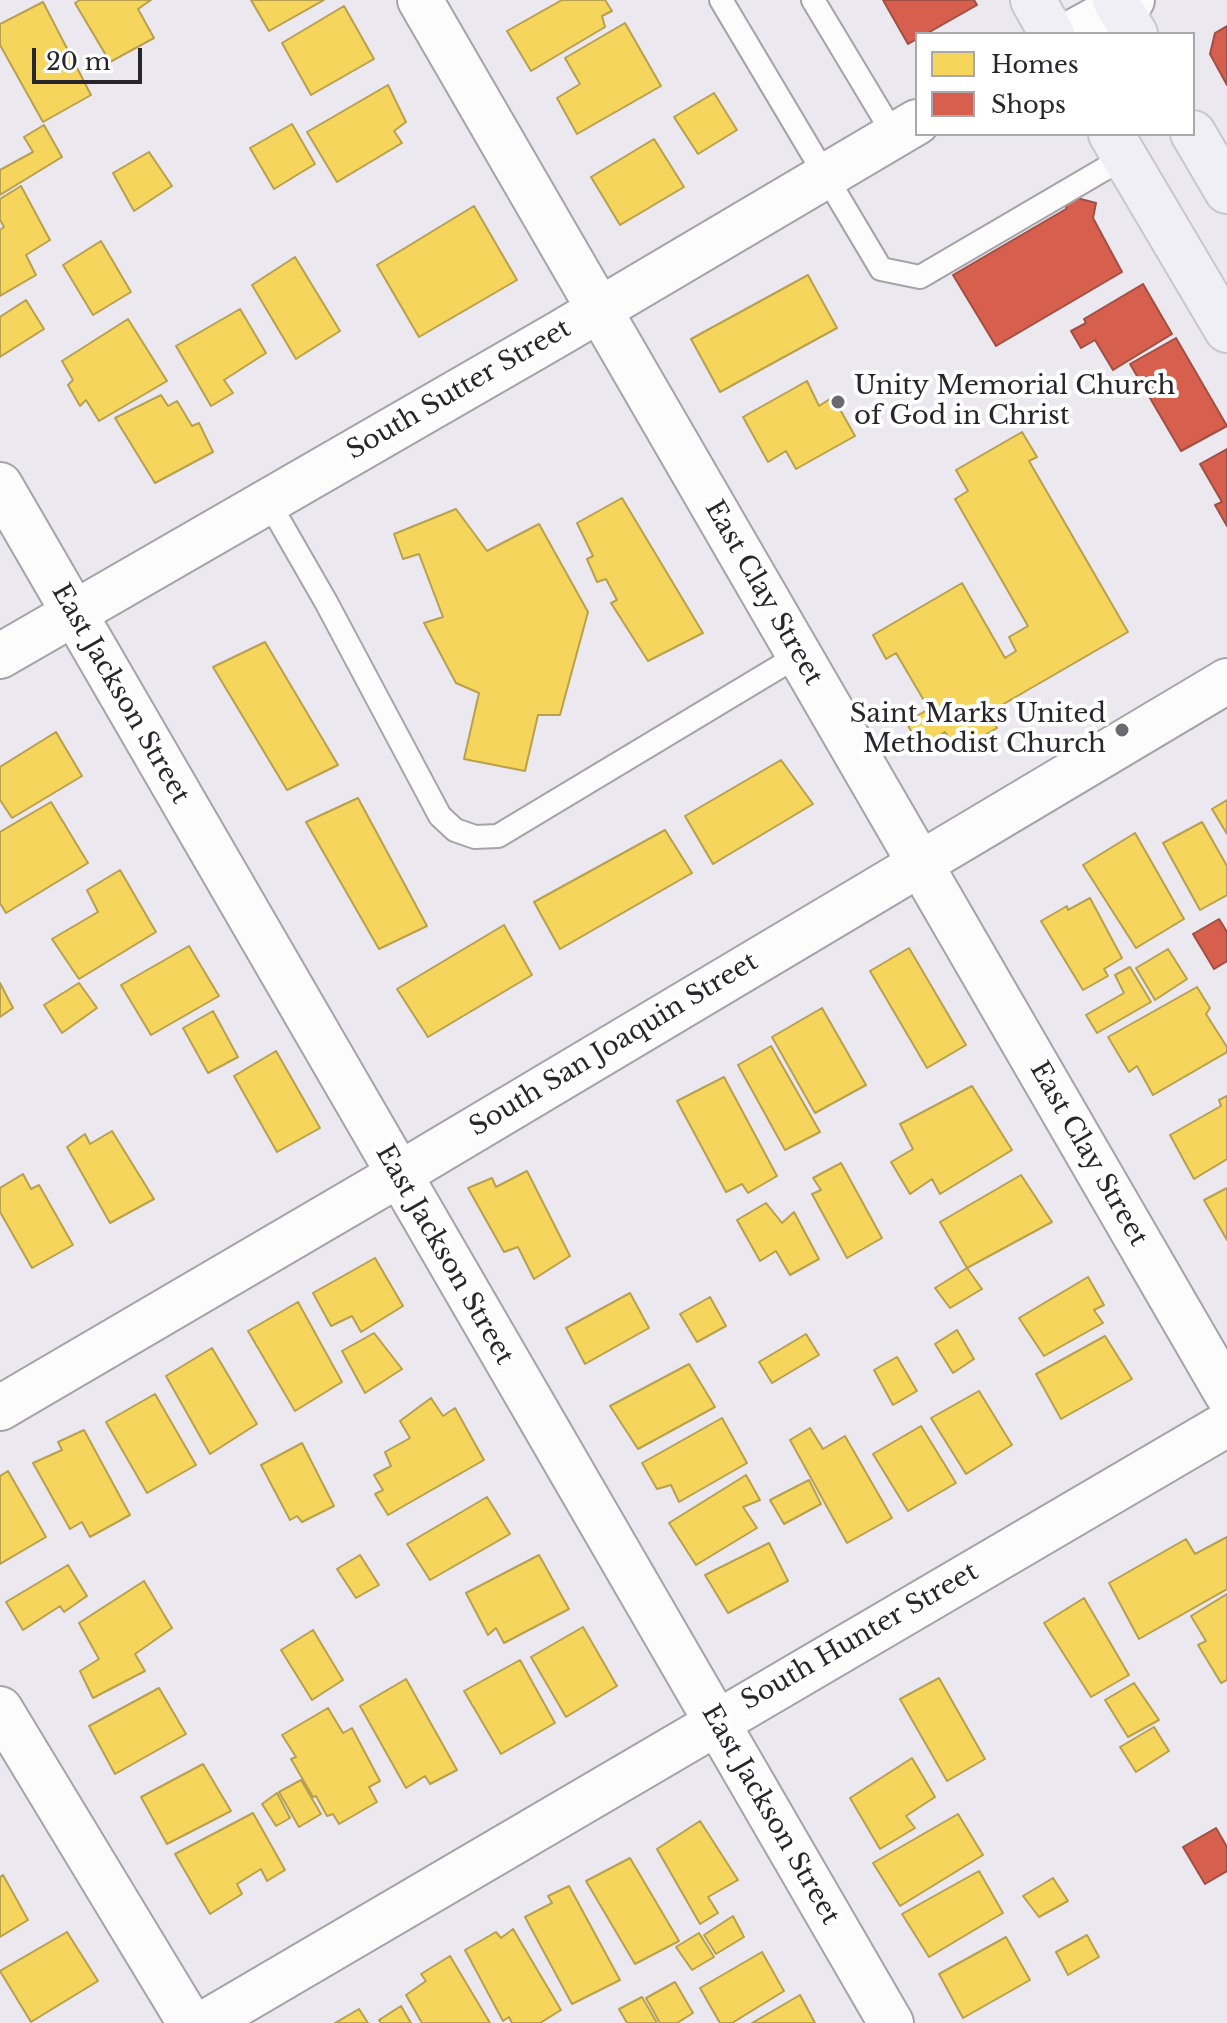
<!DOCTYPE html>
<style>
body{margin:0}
#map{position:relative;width:1227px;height:2023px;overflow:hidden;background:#ebe8f0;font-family:"Libre Baskerville",serif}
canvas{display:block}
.legend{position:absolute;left:915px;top:32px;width:280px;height:104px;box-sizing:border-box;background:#fff;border:2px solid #a9a8ab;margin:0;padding:10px 14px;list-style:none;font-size:24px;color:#28262c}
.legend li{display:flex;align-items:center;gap:16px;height:40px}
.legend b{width:40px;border:2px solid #a9a8ab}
.scale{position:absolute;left:32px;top:48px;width:110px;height:36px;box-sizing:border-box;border:4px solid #28262c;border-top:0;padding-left:10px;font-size:24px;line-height:28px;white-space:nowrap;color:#28262c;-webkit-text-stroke:6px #fff;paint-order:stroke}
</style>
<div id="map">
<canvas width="1227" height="2023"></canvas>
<ul class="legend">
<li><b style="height:22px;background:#f6d55c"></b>Homes</li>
<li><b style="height:22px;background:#d6604d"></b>Shops</li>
</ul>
<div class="scale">20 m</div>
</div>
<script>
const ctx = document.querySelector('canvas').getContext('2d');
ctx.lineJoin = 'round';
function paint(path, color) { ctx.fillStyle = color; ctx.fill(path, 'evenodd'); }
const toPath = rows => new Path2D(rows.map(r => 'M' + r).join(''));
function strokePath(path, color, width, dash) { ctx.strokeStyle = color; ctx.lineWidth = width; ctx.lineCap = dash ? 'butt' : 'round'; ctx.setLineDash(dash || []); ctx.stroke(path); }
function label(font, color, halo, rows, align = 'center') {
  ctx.font = font + ' "Libre Baskerville",serif'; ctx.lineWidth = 8; ctx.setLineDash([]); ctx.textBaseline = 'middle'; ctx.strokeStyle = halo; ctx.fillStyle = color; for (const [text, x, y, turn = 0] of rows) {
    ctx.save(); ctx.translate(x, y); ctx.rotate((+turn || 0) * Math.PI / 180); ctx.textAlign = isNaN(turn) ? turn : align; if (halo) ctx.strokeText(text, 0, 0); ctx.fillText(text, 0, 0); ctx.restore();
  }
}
const homes = toPath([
 [80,0,151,0,138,9,154,38,110,62,75,3,80,0],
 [251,0,324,0,269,31,251,0],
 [562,0,605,0,612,11,602,16,605,27,531,71,507,31,562,0],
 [43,2,91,95,43,122,0,45,0,24,43,2],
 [344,6,374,59,311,95,282,43,344,6],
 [625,23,661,86,577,134,557,98,580,84,565,58,625,23],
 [388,85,406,122,394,131,402,143,337,182,307,132,388,85],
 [714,93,737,130,698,154,674,117,714,93],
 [292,124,315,164,274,189,250,148,292,124],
 [44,125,62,157,0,195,0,170,33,152,24,137,44,125],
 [654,139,684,187,620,225,591,177,654,139],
 [149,152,172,186,134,211,113,173,149,152],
 [21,186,50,240,26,255,36,275,0,296,0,230,4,227,0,220,0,199,21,186],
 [474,206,517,280,419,337,377,265,474,206],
 [101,241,131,292,93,315,63,265,101,241],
 [295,257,340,331,296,359,252,285,295,257],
 [808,275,837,328,720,392,691,339,808,275],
 [26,300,44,329,0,357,0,317,26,300],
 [240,309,266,353,224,380,233,393,211,406,176,346,240,309],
 [128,319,167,381,99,421,86,400,80,406,68,385,73,380,62,361,128,319],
 [807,381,819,406,833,397,855,436,796,469,786,451,768,462,743,417,807,381],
 [161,395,168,406,177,401,192,426,199,423,213,452,155,483,115,418,161,395],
 [1022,432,1037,457,1029,461,1128,632,988,713,997,728,956,752,945,732,920,747,906,722,929,709,896,653,886,659,873,635,962,583,1005,658,1016,651,1009,637,1028,626,955,499,968,491,956,470,1022,432],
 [622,498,703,633,648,661,611,603,617,600,606,579,597,582,587,559,593,556,577,523,622,498],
 [456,509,487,551,539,524,588,612,560,715,538,715,525,771,464,759,479,693,456,683,424,623,443,617,419,554,403,559,394,534,456,509],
 [265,642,338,765,287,790,213,667,265,642],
 [56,732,82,776,12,818,0,800,0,767,56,732],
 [781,760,813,804,713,864,685,816,781,760],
 [358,798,427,926,379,949,306,822,358,798],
 [1227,800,1227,834,1212,809,1227,800],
 [51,802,88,863,6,913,0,903,0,832,51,802],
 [1202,822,1227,866,1227,895,1200,910,1163,843,1202,822],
 [665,830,692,873,560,949,534,902,665,830],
 [1135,833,1184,919,1136,948,1083,865,1135,833],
 [120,870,156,932,79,979,52,939,98,912,87,890,120,870],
 [1090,898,1122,958,1104,969,1108,976,1083,990,1041,921,1067,906,1068,910,1090,898],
 [504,925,532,975,428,1037,397,989,504,925],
 [189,946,219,996,151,1035,121,985,189,946],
 [909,948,966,1045,927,1068,870,971,909,948],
 [1168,949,1187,979,1155,1000,1136,968,1168,949],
 [1130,967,1151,1002,1097,1033,1086,1015,1124,993,1115,975,1130,967],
 [0,983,13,1008,0,1017,0,983],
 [79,983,97,1008,62,1033,44,1005,79,983],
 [1197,987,1210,1008,1206,1014,1227,1047,1227,1052,1153,1095,1137,1066,1129,1072,1108,1037,1197,987],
 [822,1008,866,1085,815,1113,772,1037,822,1008],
 [213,1011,238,1057,208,1073,183,1028,213,1011],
 [771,1046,820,1132,785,1150,738,1065,771,1046],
 [276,1051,320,1128,277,1152,234,1076,276,1051],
 [724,1077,777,1176,748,1193,742,1184,726,1192,677,1101,724,1077],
 [972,1086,1012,1150,940,1194,932,1179,910,1194,891,1162,913,1149,900,1124,972,1086],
 [1227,1096,1227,1159,1194,1179,1170,1135,1221,1106,1219,1100,1227,1096],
 [112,1131,154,1199,110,1223,67,1147,85,1134,90,1144,112,1131],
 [841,1163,882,1238,847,1258,812,1194,821,1190,813,1178,841,1163],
 [527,1171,570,1256,534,1279,518,1247,504,1252,468,1188,492,1178,496,1187,527,1171],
 [23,1174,31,1189,39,1185,73,1245,32,1268,0,1212,0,1188,23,1174],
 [1021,1175,1052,1222,967,1268,940,1222,1021,1175],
 [1227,1188,1227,1240,1204,1200,1227,1188],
 [766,1203,782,1223,794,1212,819,1259,790,1275,776,1251,760,1261,737,1220,766,1203],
 [375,1258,403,1306,361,1332,352,1316,331,1326,313,1293,375,1258],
 [967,1268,982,1289,950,1308,935,1288,967,1268],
 [1088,1277,1104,1305,1094,1310,1103,1323,1044,1356,1019,1318,1088,1277],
 [630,1293,649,1328,585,1364,566,1328,630,1293],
 [710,1297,726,1326,697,1342,680,1314,710,1297],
 [298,1302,342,1382,295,1411,248,1331,298,1302],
 [957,1330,974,1359,953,1373,935,1344,957,1330],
 [374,1333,402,1369,365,1393,342,1351,374,1333],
 [806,1334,819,1355,772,1383,759,1362,806,1334],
 [1105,1336,1132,1379,1061,1419,1036,1374,1105,1336],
 [212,1348,257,1424,210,1454,166,1376,212,1348],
 [897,1357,917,1391,893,1405,874,1370,897,1357],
 [689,1364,715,1407,638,1449,610,1406,689,1364],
 [979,1391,1012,1445,966,1474,931,1418,979,1391],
 [155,1394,196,1465,147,1493,106,1422,155,1394],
 [431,1398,443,1416,455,1408,484,1460,388,1515,375,1494,383,1490,374,1475,391,1466,385,1452,410,1438,400,1421,431,1398],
 [722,1418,747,1463,679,1502,671,1485,657,1489,642,1463,722,1418],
 [921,1426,956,1483,908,1511,873,1454,921,1426],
 [810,1428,823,1449,845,1436,892,1518,847,1543,790,1440,810,1428],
 [84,1430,130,1515,90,1537,82,1522,70,1529,33,1463,62,1450,58,1442,84,1430],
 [302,1443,334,1506,302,1522,297,1516,290,1520,261,1465,302,1443],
 [8,1471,46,1537,0,1564,0,1476,8,1471],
 [746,1475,760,1500,743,1507,757,1528,696,1565,669,1523,746,1475],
 [809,1480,821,1504,784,1524,770,1500,809,1480],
 [487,1497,510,1534,430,1580,407,1544,487,1497],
 [1227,1537,1227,1589,1139,1639,1109,1583,1186,1539,1195,1554,1227,1537],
 [769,1543,788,1581,728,1613,705,1575,769,1543],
 [360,1555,379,1585,356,1598,337,1569,360,1555],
 [539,1555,569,1609,504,1643,496,1628,488,1635,466,1593,539,1555],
 [68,1565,87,1596,64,1612,60,1606,23,1630,6,1602,68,1565],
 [144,1581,172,1628,135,1654,145,1671,93,1698,80,1671,99,1659,79,1623,144,1581],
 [1227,1594,1227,1680,1221,1683,1198,1645,1206,1641,1191,1616,1227,1594],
 [1084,1598,1129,1675,1091,1697,1044,1623,1084,1598],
 [583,1627,617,1686,566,1717,531,1657,583,1627],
 [313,1630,343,1680,312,1700,281,1650,313,1630],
 [520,1660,555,1723,501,1754,464,1691,520,1660],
 [939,1678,985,1759,947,1781,900,1699,939,1678],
 [406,1679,457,1770,430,1784,425,1776,406,1788,360,1706,406,1679],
 [1134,1683,1159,1720,1128,1737,1105,1700,1134,1683],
 [159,1688,186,1734,115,1774,89,1726,159,1688],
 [328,1708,343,1733,352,1728,380,1781,369,1787,377,1802,339,1824,333,1814,327,1816,316,1796,313,1797,291,1759,296,1757,282,1735,328,1708],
 [1154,1727,1169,1751,1136,1772,1120,1747,1154,1727],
 [912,1758,935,1797,906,1816,915,1828,880,1849,850,1798,912,1758],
 [203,1764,231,1811,167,1844,141,1797,203,1764],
 [301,1780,321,1814,299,1827,279,1792,301,1780],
 [277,1793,290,1818,276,1826,262,1804,277,1793],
 [253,1813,285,1870,267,1881,261,1869,237,1884,242,1894,210,1914,175,1854,253,1813],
 [958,1814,983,1855,900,1906,873,1863,958,1814],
 [700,1821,738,1880,708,1897,718,1913,700,1924,657,1849,700,1821],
 [630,1858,679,1941,635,1964,586,1881,630,1858],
 [979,1871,1003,1913,929,1957,902,1914,979,1871],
 [3,1875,28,1920,0,1937,0,1877,3,1875],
 [1053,1878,1068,1901,1039,1917,1023,1896,1053,1878],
 [569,1886,620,1980,572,2004,525,1917,552,1903,548,1896,569,1886],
 [733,1916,744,1937,716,1954,704,1935,733,1916],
 [513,1929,561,2010,540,2023,512,2023,509,2017,503,2021,465,1950,496,1932,501,1938,513,1929],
 [67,1932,98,1981,31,2022,0,1971,67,1932],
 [699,1933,714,1957,692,1970,676,1947,699,1933],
 [1087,1935,1099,1957,1068,1975,1056,1952,1087,1935],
 [1006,1937,1030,1980,963,2018,939,1974,1006,1937],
 [762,1952,784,1991,732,2023,720,2023,700,1988,762,1952],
 [450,1956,490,2023,422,2023,406,1995,426,1981,421,1974,450,1956],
 [675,1982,693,2013,677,2023,660,2023,646,1998,675,1982],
 [800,1995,815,2023,752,2023,800,1995],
 [642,1997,657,2023,627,2023,619,2009,642,1997],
 [401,2006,411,2023,381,2023,379,2020,401,2006],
 [359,2009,368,2023,335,2023,359,2009]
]);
paint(homes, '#f6d55c');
strokePath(homes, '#b8a04e', 2);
const shops = toPath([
 [883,0,974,0,977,5,926,34,917,34,917,39,908,44,883,0],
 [1227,26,1227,85,1210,54,1215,33,1227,26],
 [1069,196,1096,203,1093,218,1122,272,996,346,953,275,1066,209,1069,196],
 [1143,284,1172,334,1113,370,1095,340,1081,348,1071,331,1086,323,1084,319,1143,284],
 [1176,338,1227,426,1181,451,1130,364,1176,338],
 [1227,449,1227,526,1215,505,1222,502,1200,464,1227,449],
 [1219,919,1227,932,1227,961,1214,969,1193,934,1219,919],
 [1216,1828,1227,1847,1227,1871,1205,1884,1183,1847,1216,1828]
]);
paint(shops, '#d6604d');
strokePath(shops, '#a24f43', 2);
const service = toPath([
 [721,0,881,269,920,277,1125,157],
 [813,0,894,135],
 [268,501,326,602,440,816,455,830,475,837,498,836,799,655]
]);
const minor = toPath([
 [420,0,1227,1394],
 [1070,34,1132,0],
 [0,485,891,2023],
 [0,656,560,333,917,122],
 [0,1709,190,2023],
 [205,2023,1227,1424]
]);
const tertiary = toPath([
 [0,1408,398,1175,1227,681]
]);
const primary = toPath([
 [1033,0,1052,34],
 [1115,0,1135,34],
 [1193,133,1227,191],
 [1111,134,1227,330]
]);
strokePath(service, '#a5a3a8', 26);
strokePath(minor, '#a5a3a8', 48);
strokePath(tertiary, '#a5a3a8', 48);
strokePath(primary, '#c9c7cb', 48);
strokePath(service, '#fcfcfd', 22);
strokePath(minor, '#fcfcfd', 44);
strokePath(tertiary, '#fcfcfd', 44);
strokePath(primary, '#efeff5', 44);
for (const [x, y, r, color] of [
 [838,402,8,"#6c6a71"],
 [1122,730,8,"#6c6a71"]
]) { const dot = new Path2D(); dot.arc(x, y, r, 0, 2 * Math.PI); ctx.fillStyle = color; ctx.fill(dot); strokePath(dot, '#fff', 3); }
label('26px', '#28262c', '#fff', [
 ["Unity Memorial Church",854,387],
 ["of God in Christ",854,417],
 ["Saint Marks United",1106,715,"right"],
 ["Methodist Church",1106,745,"right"]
], 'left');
label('26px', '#28262c', '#fff', [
 ["South Sutter Street",459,390,-30],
 ["East Clay Street",763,593,60],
 ["East Jackson Street",120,694,60],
 ["South San Joaquin Street",614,1045,-31],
 ["East Clay Street",1088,1154,60],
 ["East Jackson Street",444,1255,60],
 ["South Hunter Street",860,1637,-30],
 ["East Jackson Street",770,1815,60]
]);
</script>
